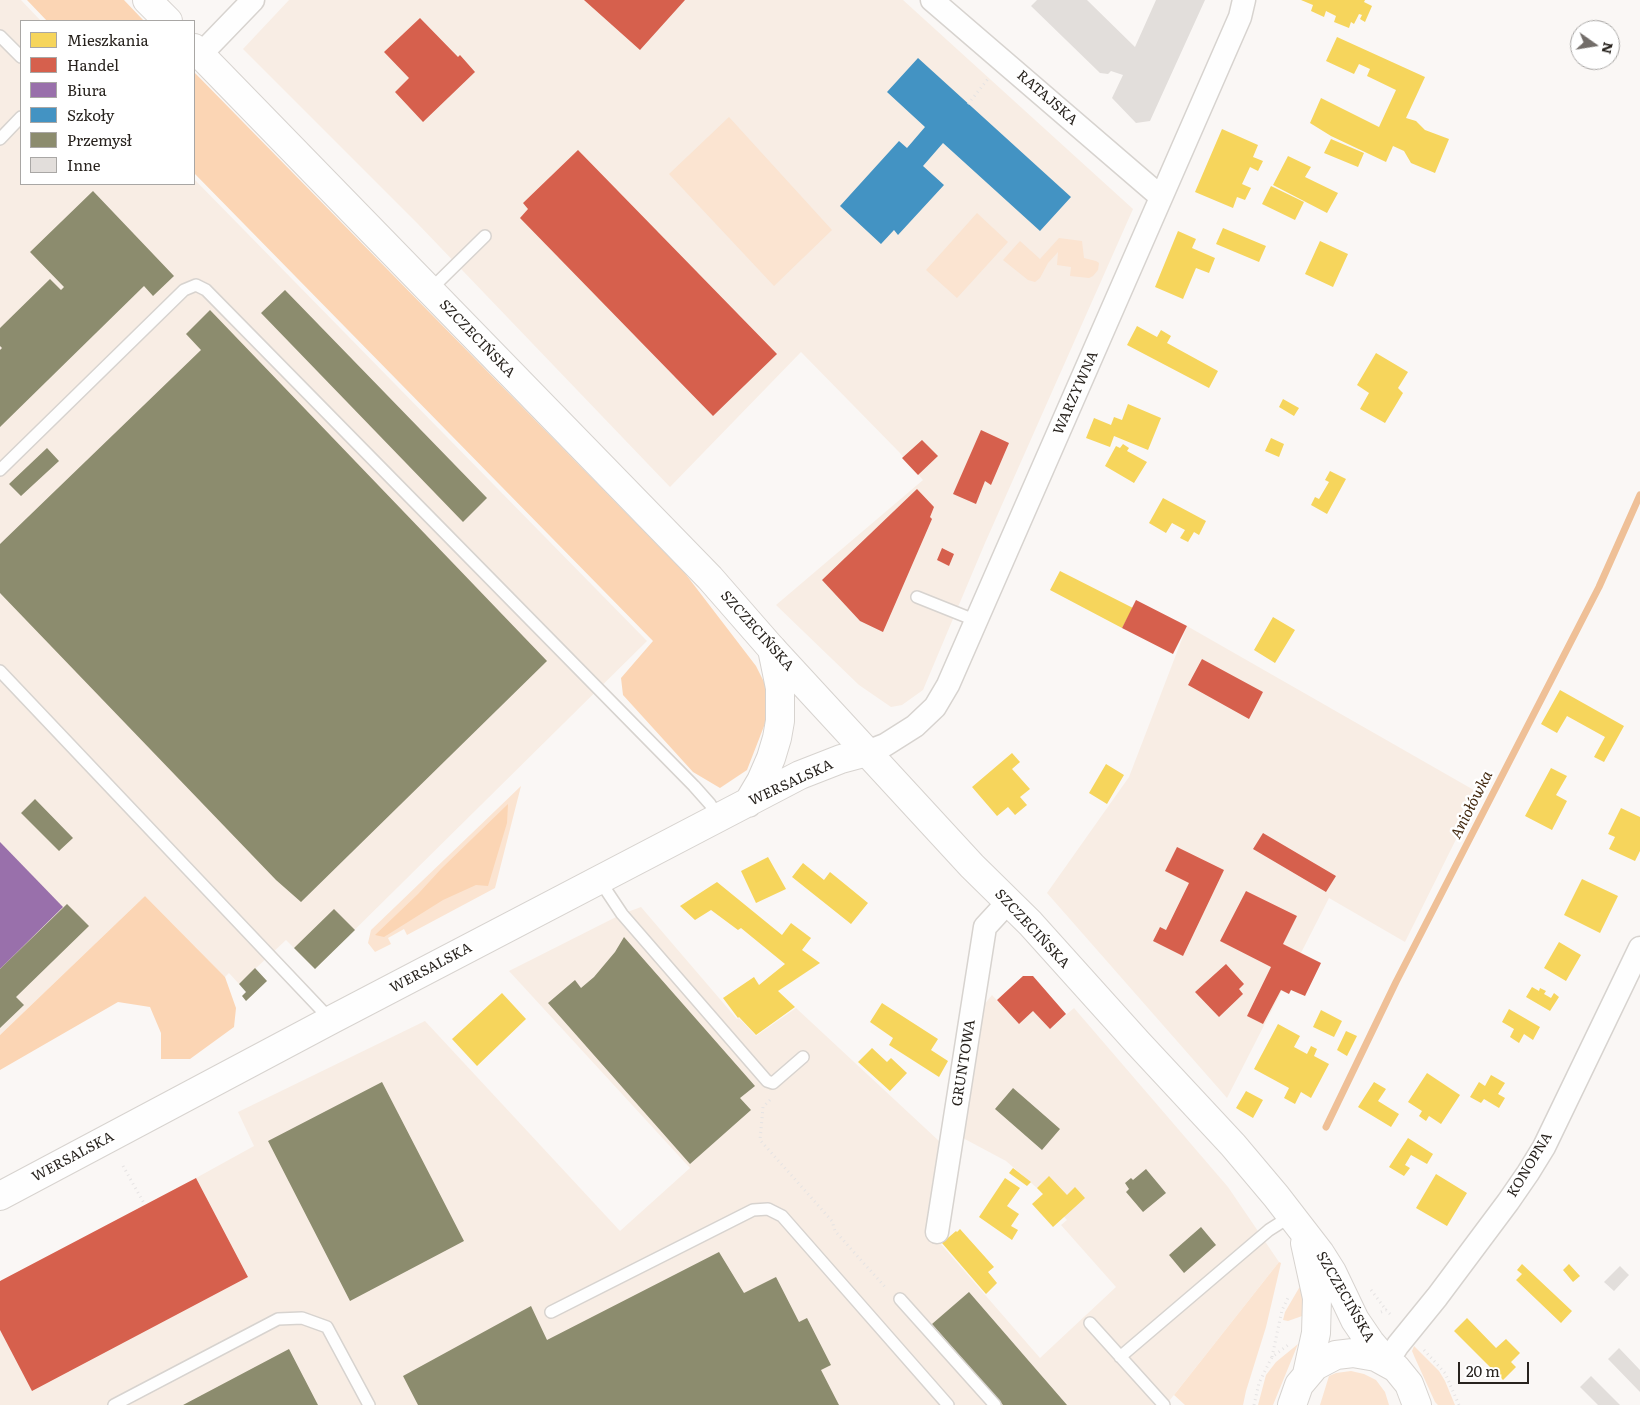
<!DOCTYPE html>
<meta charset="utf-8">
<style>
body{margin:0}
#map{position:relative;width:1640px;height:1405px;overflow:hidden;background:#faf7f5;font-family:Literata,serif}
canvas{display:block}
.legend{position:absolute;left:20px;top:20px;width:175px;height:165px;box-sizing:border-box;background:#fff;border:1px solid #a9a7a5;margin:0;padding:6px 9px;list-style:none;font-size:15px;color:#28231e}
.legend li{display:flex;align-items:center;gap:10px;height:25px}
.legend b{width:25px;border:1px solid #a9a7a5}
.north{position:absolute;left:1570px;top:20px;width:50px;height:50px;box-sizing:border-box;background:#fff;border:1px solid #a9a7a5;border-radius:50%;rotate:103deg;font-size:14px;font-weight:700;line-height:20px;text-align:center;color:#28231e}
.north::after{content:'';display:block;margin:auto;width:18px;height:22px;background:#726d69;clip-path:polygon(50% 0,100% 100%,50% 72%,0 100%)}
.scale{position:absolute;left:1458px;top:1362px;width:71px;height:22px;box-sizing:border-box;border:2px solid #28231e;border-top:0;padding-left:6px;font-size:15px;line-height:18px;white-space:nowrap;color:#28231e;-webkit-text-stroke:4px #fff;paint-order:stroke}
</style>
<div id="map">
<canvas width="1640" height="1405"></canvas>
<ul class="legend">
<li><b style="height:14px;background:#f6d55c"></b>Mieszkania</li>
<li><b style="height:14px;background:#d6604d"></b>Handel</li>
<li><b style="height:14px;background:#9970ab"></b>Biura</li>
<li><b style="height:14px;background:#4393c3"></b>Szkoły</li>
<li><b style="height:14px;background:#8c8c6e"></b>Przemysł</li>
<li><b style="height:14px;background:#e2dedb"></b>Inne</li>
</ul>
<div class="north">N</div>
<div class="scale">20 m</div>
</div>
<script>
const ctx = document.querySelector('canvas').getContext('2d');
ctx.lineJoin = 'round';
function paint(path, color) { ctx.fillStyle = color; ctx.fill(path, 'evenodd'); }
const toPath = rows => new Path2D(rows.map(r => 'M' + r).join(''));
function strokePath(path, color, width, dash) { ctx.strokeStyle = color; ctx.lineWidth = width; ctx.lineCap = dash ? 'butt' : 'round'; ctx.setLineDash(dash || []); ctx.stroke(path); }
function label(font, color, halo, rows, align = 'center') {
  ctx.font = font + ' Literata,serif'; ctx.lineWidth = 5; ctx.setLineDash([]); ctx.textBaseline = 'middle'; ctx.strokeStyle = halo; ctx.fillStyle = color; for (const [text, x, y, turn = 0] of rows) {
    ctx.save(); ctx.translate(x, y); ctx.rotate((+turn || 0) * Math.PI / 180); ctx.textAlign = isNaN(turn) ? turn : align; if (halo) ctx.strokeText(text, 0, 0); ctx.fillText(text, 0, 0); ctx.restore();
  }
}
paint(toPath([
 [0,0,21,0,41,21,21,21,21,184,194,184,194,179,647,641,315,969,286,940,239,984,229,973,225,977,145,896,0,1035],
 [289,0,903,0,1133,209,985,543,923,690,902,705,891,707,859,685,776,605,923,480,899,452,801,352,670,487,417,223,243,49],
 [1187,626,1479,793,1405,942,1329,898,1227,1098,1047,893,1129,777],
 [641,907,737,1019,739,1018,756,1036,796,1008,939,1141,926,1227,1040,1358,1116,1287,1061,1225,1067,1220,1037,1188,1006,1161,961,1137,983,1006,992,995,1019,1024,1033,1011,1050,1029,1074,1008,1228,1187,1279,1262,1166,1405,0,1405,0,1330,32,1390,248,1277,196,1178,254,1146,238,1112,425,1021,620,1231,690,1168,509,971,622,914]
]), '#f8ede4');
paint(toPath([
 [729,117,832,230,774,286,669,174],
 [977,213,1008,242,957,298,926,270],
 [1059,238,1082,241,1084,258,1096,261,1099,263,1098,270,1093,276,1089,278,1070,276,1071,267,1057,265,1058,252,1048,263,1040,278,1035,282,1028,280,1003,260,1020,241,1040,259],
 [521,786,495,888,407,935,404,929,388,938,391,944,375,952,368,943,371,930],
 [1279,1262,1281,1263,1266,1327,1246,1391,1243,1405,1185,1405,1174,1395],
 [1302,1286,1305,1315,1288,1321,1283,1320,1285,1312,1299,1288],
 [1298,1344,1273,1405,1258,1405,1266,1375,1276,1362],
 [1414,1346,1439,1371,1445,1381,1455,1405,1438,1405,1435,1402,1415,1358,1412,1351],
 [1351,1371,1364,1374,1376,1380,1385,1392,1389,1405,1320,1405,1329,1376,1336,1373]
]), '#fbe4d1');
paint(toPath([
 [27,0,124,0,144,21,47,21],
 [194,72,684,572,756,666,766,686,766,721,747,770,720,788,693,772,623,695,621,678,653,641,194,173],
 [508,804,507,823,488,886,476,885,443,900,384,937,375,935,418,894,441,869],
 [145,896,225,977,236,1008,234,1027,190,1059,161,1059,161,1033,150,1007,118,1002,0,1070,0,1035]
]), '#fbd5b4');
paint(toPath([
 [1301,0,1365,0,1364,2,1372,6,1365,22,1360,19,1362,15,1359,14,1354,24,1351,22,1349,28,1334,22,1336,16,1326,11,1324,17,1311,11,1313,5],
 [1337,37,1425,77,1406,118,1416,121,1425,130,1449,139,1435,173,1411,163,1404,151,1393,146,1386,162,1331,136,1310,123,1321,98,1379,127,1396,90,1367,76,1370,69,1359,64,1354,74,1326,61],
 [1222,129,1258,145,1253,157,1263,161,1258,171,1250,167,1242,184,1251,188,1245,200,1237,197,1233,208,1195,192],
 [1331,139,1364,153,1358,167,1324,153],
 [1288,156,1311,167,1305,177,1338,193,1327,213,1273,185],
 [1271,186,1304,202,1295,220,1262,204],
 [1223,228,1266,246,1259,262,1216,244],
 [1178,231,1196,239,1192,248,1215,258,1209,273,1196,268,1183,299,1155,287],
 [1320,241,1348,254,1333,287,1305,274],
 [1137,326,1157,337,1161,330,1171,336,1167,343,1218,371,1209,388,1127,345],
 [1376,353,1408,372,1398,388,1403,393,1385,423,1360,409,1369,393,1357,385],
 [1283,399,1299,408,1294,416,1279,407],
 [1128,404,1161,418,1148,450,1114,436,1110,447,1086,438,1094,418,1111,425,1114,417,1122,420],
 [1271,438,1284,444,1279,457,1265,451],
 [1123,444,1129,448,1127,451,1147,462,1134,483,1105,466,1116,446,1120,448],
 [1330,471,1346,479,1327,514,1311,505,1315,497,1319,499,1329,482,1325,480],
 [1163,498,1206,521,1199,535,1194,532,1188,542,1180,538,1185,530,1172,523,1166,533,1149,523],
 [1060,571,1133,608,1122,628,1050,590],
 [1273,617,1295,630,1275,663,1254,650],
 [1560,690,1624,726,1604,762,1594,757,1605,737,1567,716,1557,733,1541,724],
 [1012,753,1020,762,1012,769,1030,789,1020,797,1027,805,1015,815,1008,807,997,816,972,787],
 [1106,764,1124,775,1107,804,1089,793],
 [1551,768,1567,776,1556,795,1567,801,1552,830,1525,816],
 [1621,808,1640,817,1640,851,1635,861,1609,849,1615,837,1608,834],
 [768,857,786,889,756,903,741,871],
 [803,863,824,880,830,872,868,903,851,924,792,877],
 [1582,879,1618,896,1600,933,1564,915],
 [717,882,782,935,791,923,811,938,802,950,820,963,778,991,795,1007,756,1035,739,1017,738,1018,723,998,754,977,759,985,785,964,741,928,738,930,711,910,695,920,680,906],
 [1559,942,1581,955,1566,981,1544,968],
 [1532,987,1539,991,1540,988,1546,991,1544,994,1551,998,1554,993,1559,997,1550,1011,1526,997],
 [502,993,526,1019,477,1066,452,1039],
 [882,1003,938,1039,931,1050,948,1061,939,1077,889,1045,893,1038,870,1022],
 [1509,1009,1540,1027,1533,1040,1524,1034,1519,1043,1510,1037,1514,1029,1502,1022],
 [1321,1010,1342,1021,1334,1037,1313,1027],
 [1278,1024,1300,1036,1294,1047,1307,1054,1311,1046,1317,1049,1314,1056,1329,1064,1311,1098,1301,1092,1295,1104,1284,1098,1289,1088,1254,1069],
 [1346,1031,1357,1036,1347,1056,1337,1050],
 [872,1048,887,1062,891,1058,907,1073,890,1091,858,1062],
 [1427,1073,1460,1095,1441,1124,1429,1116,1426,1121,1419,1116,1422,1111,1408,1102],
 [1491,1075,1505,1083,1498,1094,1505,1098,1499,1108,1484,1099,1481,1103,1470,1097,1479,1082,1485,1086],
 [1374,1082,1386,1089,1378,1101,1399,1114,1391,1127,1358,1107],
 [1246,1091,1263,1100,1253,1118,1236,1108],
 [1408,1138,1433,1154,1427,1164,1411,1155,1405,1165,1410,1168,1404,1176,1389,1167],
 [1013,1168,1031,1182,1027,1186,1009,1173],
 [1436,1174,1467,1193,1447,1226,1416,1208],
 [1049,1176,1067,1195,1075,1187,1085,1198,1053,1227,1032,1204,1043,1194,1037,1188],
 [1005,1178,1020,1188,1007,1206,1019,1214,1011,1226,1018,1230,1012,1240,979,1217],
 [960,1229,994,1267,988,1272,997,1283,986,1294,942,1243,956,1231,957,1232],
 [1522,1264,1572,1311,1561,1323,1516,1280,1522,1274,1517,1270],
 [1569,1264,1580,1276,1573,1282,1563,1270],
 [1467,1318,1496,1348,1506,1339,1520,1353,1511,1362,1516,1367,1503,1380,1454,1331]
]), '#f6d55c');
paint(toPath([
 [584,0,685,0,640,50],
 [420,18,458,57,460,55,475,72,423,122,395,92,409,78,384,52],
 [578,150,777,354,713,416,520,218,528,209,523,203],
 [981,430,1009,443,991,485,985,481,976,504,953,494],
 [922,440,938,456,918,475,902,458],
 [917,489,934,507,930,517,932,519,883,632,860,621,822,580],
 [942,548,954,554,949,566,937,560],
 [1136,600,1187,626,1173,654,1122,628],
 [1202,659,1263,692,1249,719,1188,685],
 [1263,833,1336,876,1326,892,1253,849],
 [1177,847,1224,870,1183,956,1153,941,1160,927,1166,930,1189,883,1165,871],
 [1246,891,1297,916,1283,944,1321,963,1305,996,1291,990,1289,994,1281,990,1263,1024,1247,1016,1271,967,1220,941],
 [1226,964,1244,984,1239,989,1243,994,1219,1017,1195,992],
 [1023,976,1033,976,1066,1014,1050,1029,1033,1011,1019,1024,997,1000],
 [196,1178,248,1277,32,1391,0,1330,0,1281]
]), '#d6604d');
paint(toPath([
 [0,842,63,907,0,969]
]), '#9970ab');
paint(toPath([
 [918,58,1071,197,1040,231,943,143,923,166,944,185,898,235,894,230,881,244,840,206,899,141,907,148,925,127,887,92]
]), '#4393c3');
paint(toPath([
 [93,191,174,276,153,296,144,286,0,427,0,350,2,348,0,346,0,328,50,279,61,290,64,287,30,252],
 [285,290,487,498,463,522,261,313],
 [210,310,547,661,301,902,276,880,0,593,0,544,201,350,186,334],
 [47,448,59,461,21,496,9,484],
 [35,799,73,838,59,851,21,813],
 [67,904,89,926,16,997,24,1005,0,1028,0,969],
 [334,909,355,930,315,969,294,948],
 [624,937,755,1086,740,1098,751,1110,690,1164,548,1003,575,980,581,988,594,977,615,952],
 [255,968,267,981,246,1001,242,996,246,992,239,984],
 [382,1082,464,1241,350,1301,268,1141],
 [1013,1088,1060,1129,1042,1150,995,1109],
 [1146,1169,1166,1193,1143,1212,1126,1192,1129,1189,1125,1183,1131,1178,1133,1180],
 [1201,1227,1216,1245,1184,1273,1169,1255],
 [719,1252,744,1293,776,1277,799,1322,807,1318,831,1365,821,1370,839,1405,418,1405,403,1376,531,1306,547,1340],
 [969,1292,1067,1405,1003,1405,932,1324],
 [289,1349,318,1405,183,1405]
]), '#8c8c6e');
strokePath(toPath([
 [1326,1127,1396,982,1599,587,1640,495]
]), '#efc097', 7);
paint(toPath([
 [1037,0,1087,0,1135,47,1156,0,1205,0,1150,121,1136,123,1112,98,1123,75,1111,71,1108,74,1100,73,1031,6],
 [1620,1266,1629,1275,1614,1291,1604,1282],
 [1619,1348,1640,1370,1640,1392,1608,1359],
 [1591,1376,1620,1405,1598,1405,1580,1387]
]), '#e2dedb');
const service = toPath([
 [0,36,21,57],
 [0,139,21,117],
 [430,290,485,236],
 [0,470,184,290,196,285,206,290,694,786,710,804,719,818],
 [917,597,977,621],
 [0,671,331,1020],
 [600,881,622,914,767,1081,773,1083,803,1057],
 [900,1299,995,1405],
 [551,1312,753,1210,768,1209,782,1216,948,1405],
 [1090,1323,1164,1405],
 [1120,1357,1269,1230,1280,1223,1290,1213],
 [114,1405,278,1319,302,1318,327,1327,369,1405]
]);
const minor = toPath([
 [932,0,1161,197],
 [200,55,253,0],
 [867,752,885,745,915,726,935,707,948,685,1240,17,1244,0],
 [937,1232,985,927,1008,902],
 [1387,1362,1398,1345,1437,1297,1508,1202,1528,1173,1544,1147,1640,948]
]);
const tertiary = toPath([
 [748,803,761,781,771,758,777,738,780,721,780,688,772,649],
 [0,1196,331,1020,800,775,841,759,867,752]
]);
const secondary = toPath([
 [147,0,168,21],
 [194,48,710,578,772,649,972,866,1030,923,1138,1043,1233,1145,1276,1196,1320,1253,1332,1272,1355,1320,1370,1342,1387,1362],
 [1305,1243,1317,1298,1316,1333,1307,1374],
 [1292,1405,1299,1385,1315,1366,1336,1355,1353,1353,1376,1357,1396,1368,1409,1384,1417,1405]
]);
strokePath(service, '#d7d3cf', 14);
strokePath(minor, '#d7d3cf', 25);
strokePath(tertiary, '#d7d3cf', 30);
strokePath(secondary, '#d7d3cf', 30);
strokePath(toPath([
 [968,104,988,79],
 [770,1100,763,1107,760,1140,832,1221,835,1231,886,1288],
 [123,1166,145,1205],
 [1371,1290,1386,1310],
 [1381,1312,1386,1310,1392,1316],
 [1424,1350,1445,1373,1459,1405],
 [1272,1357,1282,1310,1289,1296],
 [1254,1405,1259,1383,1272,1357,1288,1345]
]), '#e5e3e3', 3, [1, 4]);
strokePath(service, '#fefefe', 11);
strokePath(minor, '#fefefe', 22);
strokePath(tertiary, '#fefefe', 28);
strokePath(secondary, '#fefefe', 28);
label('14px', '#28231e', '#fff', [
 ["RATAJSKA",1047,98,41],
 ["SZCZECIŃSKA",477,339,46],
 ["WARZYWNA",1076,393,-66],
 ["SZCZECIŃSKA",757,631,48],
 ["WERSALSKA",791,783,-25],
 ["SZCZECIŃSKA",1032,929,47],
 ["WERSALSKA",431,968,-28],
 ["GRUNTOWA",964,1063,-81],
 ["WERSALSKA",73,1157,-28],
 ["KONOPNA",1530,1165,-59],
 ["SZCZECIŃSKA",1345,1297,60]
]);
label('italic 15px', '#43290f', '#fff', [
 ["Aniołówka",1472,805,-63]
]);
</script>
